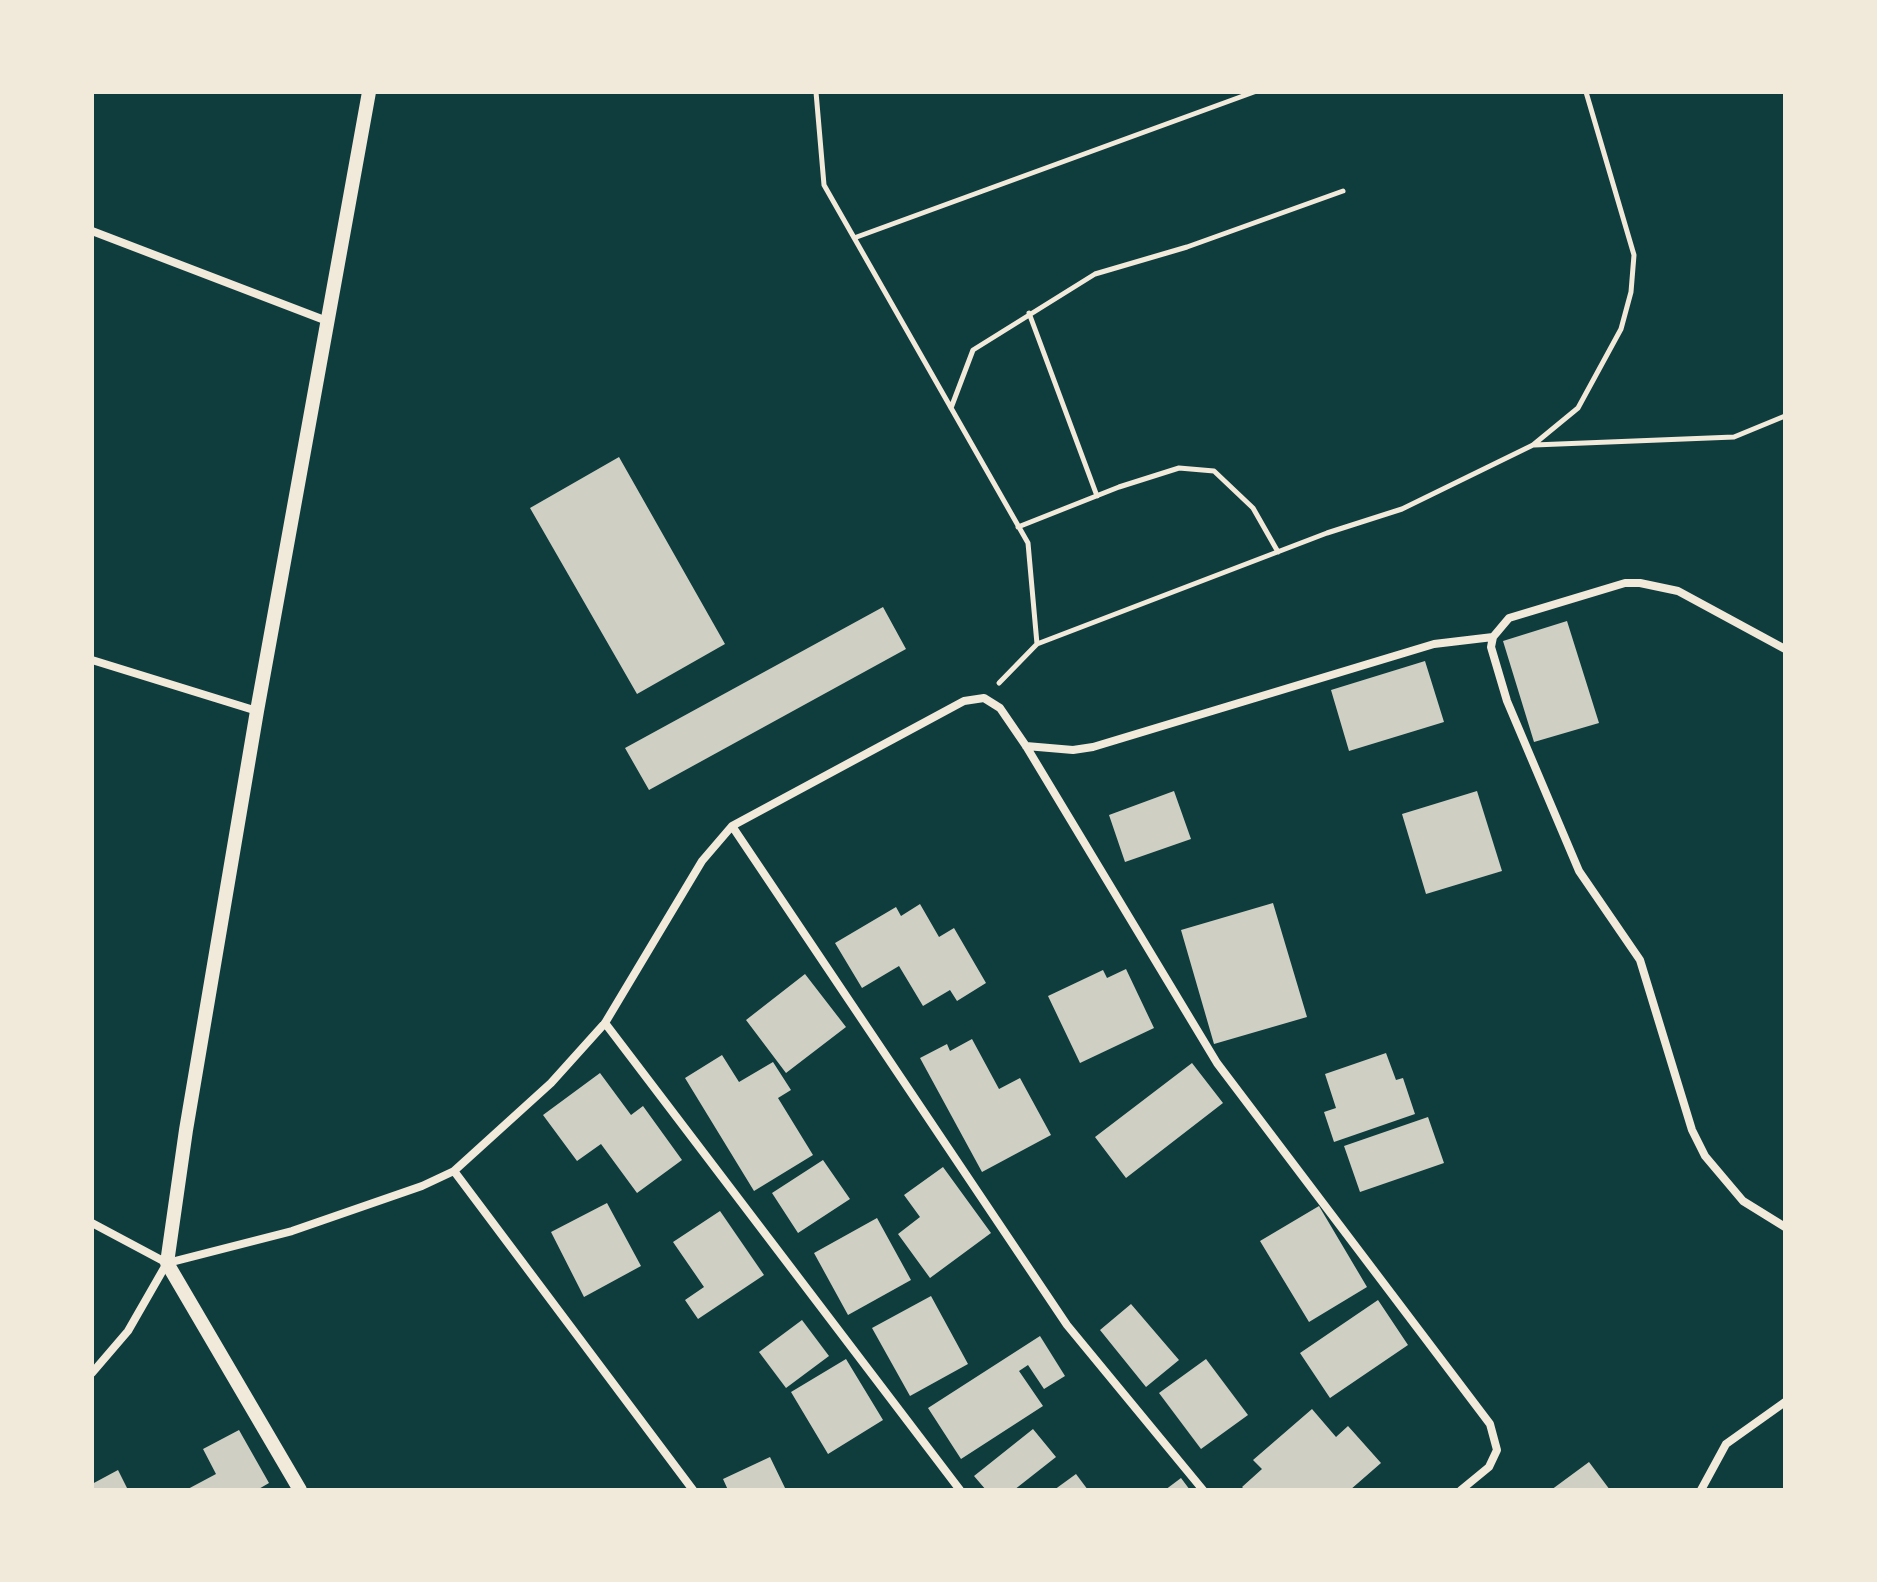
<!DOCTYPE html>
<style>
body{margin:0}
#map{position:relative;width:1877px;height:1582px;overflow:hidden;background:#0f3d3e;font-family:"PT Serif",serif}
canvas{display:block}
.frame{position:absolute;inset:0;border:94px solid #f1e9da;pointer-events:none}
</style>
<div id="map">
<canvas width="1877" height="1582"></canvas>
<div class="frame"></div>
</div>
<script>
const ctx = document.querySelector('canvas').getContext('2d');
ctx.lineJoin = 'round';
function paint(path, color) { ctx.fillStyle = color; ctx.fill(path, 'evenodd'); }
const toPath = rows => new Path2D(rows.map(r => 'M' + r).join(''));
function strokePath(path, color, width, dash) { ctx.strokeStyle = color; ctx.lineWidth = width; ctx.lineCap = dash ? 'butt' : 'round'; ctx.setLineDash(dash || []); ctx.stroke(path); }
paint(toPath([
 [619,457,725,644,637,694,530,508],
 [883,607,906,649,649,790,625,748],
 [1567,621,1599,723,1534,742,1503,641],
 [1425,661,1444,722,1349,751,1331,690],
 [1174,791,1191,839,1125,862,1109,815],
 [1477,791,1502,871,1426,894,1402,814],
 [1273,903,1307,1017,1214,1044,1181,930],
 [920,904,939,937,954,928,986,983,957,1001,950,990,923,1006,899,966,862,988,835,943,896,907,901,916],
 [1126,969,1154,1028,1080,1063,1048,996,1103,970,1107,978],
 [805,974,846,1027,786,1073,746,1020],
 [972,1039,999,1089,1020,1078,1051,1135,982,1172,920,1058,947,1044,950,1051],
 [1386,1053,1396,1080,1403,1078,1415,1114,1334,1142,1324,1112,1336,1108,1325,1074],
 [722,1055,739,1082,773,1062,791,1090,778,1098,813,1155,754,1191,685,1078],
 [1192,1063,1223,1103,1126,1178,1095,1137],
 [600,1073,631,1115,643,1106,682,1160,637,1193,601,1144,577,1161,543,1115],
 [1428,1117,1444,1163,1360,1192,1344,1146],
 [823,1160,850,1199,798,1233,772,1193],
 [943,1167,991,1233,930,1278,898,1234,920,1217,904,1195],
 [607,1203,641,1266,584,1297,551,1232],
 [1319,1206,1367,1287,1309,1322,1260,1241],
 [720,1211,764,1275,698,1319,685,1300,704,1287,673,1242],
 [877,1218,911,1280,848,1315,814,1253],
 [931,1296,968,1364,910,1396,872,1328],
 [1378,1300,1408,1345,1330,1398,1300,1353],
 [1131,1304,1179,1360,1146,1387,1100,1330],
 [802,1320,829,1356,786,1388,759,1352],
 [1040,1336,1065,1376,1044,1389,1028,1365,1019,1371,1043,1406,961,1459,928,1408],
 [846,1359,883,1420,828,1454,791,1392],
 [1206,1359,1248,1415,1201,1449,1159,1393],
 [1312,1409,1336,1437,1348,1426,1381,1463,1350,1490,1245,1490,1242,1487,1262,1469,1253,1460],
 [1033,1429,1056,1457,1014,1490,986,1490,974,1476],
 [239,1430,269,1483,257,1490,186,1490,216,1474,203,1449],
 [770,1457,786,1490,728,1490,723,1479],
 [1589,1462,1610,1490,1551,1490],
 [118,1470,128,1490,92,1490,92,1484],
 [1076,1474,1088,1490,1054,1490],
 [1181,1478,1190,1490,1165,1490]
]), '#cfcfc3');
strokePath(toPath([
 [816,92,824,185,1028,543,1037,644],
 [854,238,1254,92],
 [1029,313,1097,496],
 [951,408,973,350,1095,274,1187,247,1343,191],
 [1534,445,1734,437,1785,416],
 [1018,527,1119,487,1179,468,1214,471,1253,508,1278,552],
 [999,683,1037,644,1327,533,1402,509,1533,445,1578,408,1621,329,1631,292,1634,255,1586,92]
]), '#f1e9da', 5);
strokePath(toPath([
 [92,231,327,321],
 [1785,649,1678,591,1640,583,1625,583,1509,618,1493,637,1491,647,1507,701,1579,871,1640,960,1692,1130,1705,1156,1743,1201,1785,1227],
 [92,660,257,711],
 [1026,746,1073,750,1093,747,1434,644,1493,637],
 [732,826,1067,1325,1203,1490],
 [605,1023,960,1490],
 [454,1171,693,1490],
 [92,1223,167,1263,292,1231,422,1186,454,1171,551,1083,605,1023,702,861,732,826,964,701,984,698,1000,708,1026,746,1217,1063,1490,1424,1497,1450,1489,1467,1461,1490],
 [92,1373,128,1331,167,1263],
 [1701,1490,1726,1444,1785,1402]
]), '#f1e9da', 8);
strokePath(toPath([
 [300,1490,167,1263,186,1130,257,711,369,92]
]), '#f1e9da', 14);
</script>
